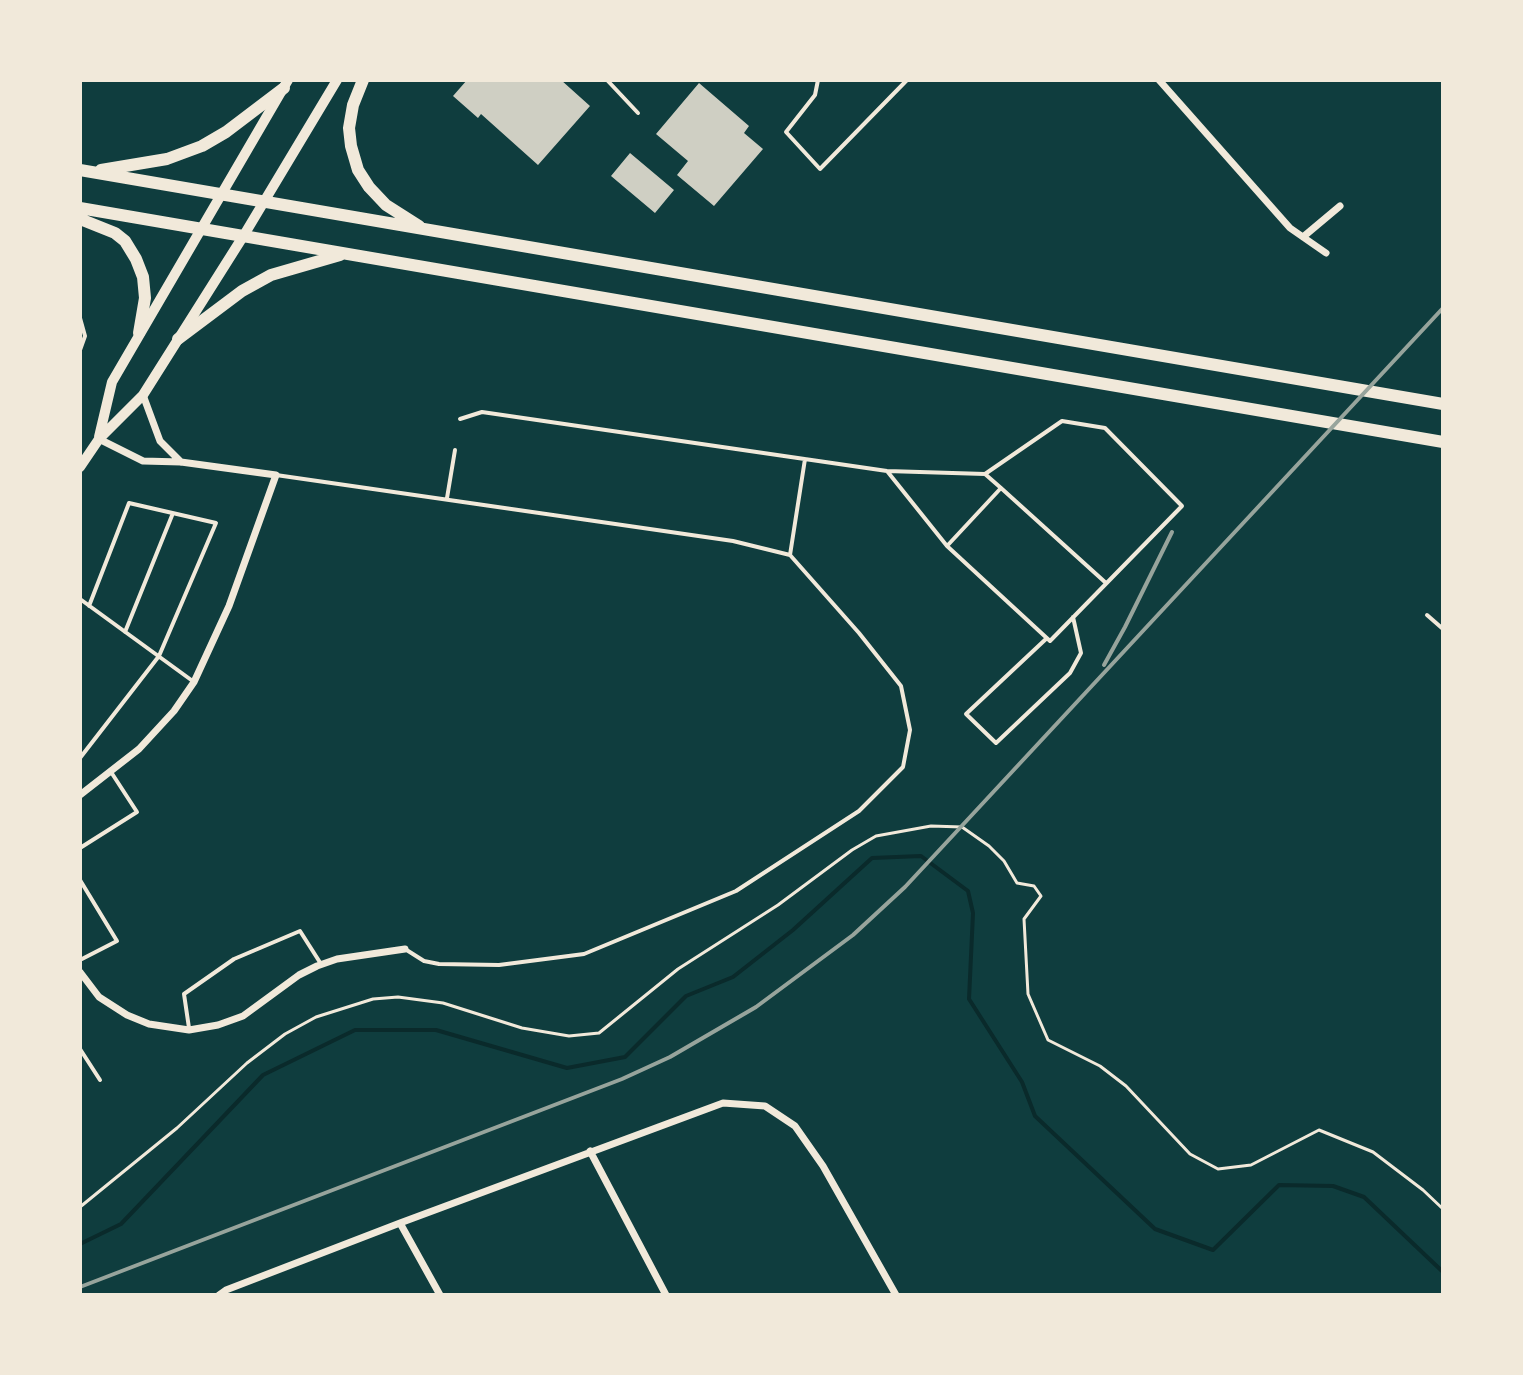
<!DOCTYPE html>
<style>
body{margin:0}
#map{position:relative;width:1523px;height:1375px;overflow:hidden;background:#0f3d3e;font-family:Montserrat,sans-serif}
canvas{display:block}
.frame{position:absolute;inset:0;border:82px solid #f1e9da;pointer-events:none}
</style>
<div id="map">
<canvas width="1523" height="1375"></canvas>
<div class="frame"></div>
</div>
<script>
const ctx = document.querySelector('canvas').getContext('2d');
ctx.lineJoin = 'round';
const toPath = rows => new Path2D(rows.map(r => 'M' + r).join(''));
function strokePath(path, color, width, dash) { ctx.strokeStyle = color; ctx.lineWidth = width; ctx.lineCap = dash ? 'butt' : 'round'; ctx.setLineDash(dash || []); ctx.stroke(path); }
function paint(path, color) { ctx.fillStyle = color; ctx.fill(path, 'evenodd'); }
strokePath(toPath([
 [80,1244,121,1224,263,1075,355,1030,436,1030,567,1068,625,1057,686,996,733,977,793,930,872,858,921,856,968,891,973,913,969,999,1022,1082,1035,1116,1155,1229,1213,1250,1279,1185,1333,1186,1364,1197,1443,1272]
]), '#0a2a2b', 4);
paint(toPath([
 [467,80,561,80,590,106,538,165,481,114,478,118,453,96],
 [699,83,749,126,744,133,763,149,714,206,677,175,688,161,656,134],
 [630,153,674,190,655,213,611,176]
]), '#cfcfc3');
strokePath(toPath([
 [80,1207,177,1128,247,1063,285,1034,316,1017,373,999,398,997,443,1003,522,1028,569,1036,599,1033,678,969,778,905,852,850,876,836,931,826,962,827,989,846,1004,861,1017,883,1034,886,1041,896,1024,919,1028,994,1048,1040,1100,1066,1126,1086,1190,1154,1218,1169,1251,1165,1319,1130,1373,1152,1423,1190,1443,1209]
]), '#f1e9da', 3);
strokePath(toPath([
 [607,80,638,113],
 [818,80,815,95,786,132,820,169,907,80],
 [80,318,85,336,80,350],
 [460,419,482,412,887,471,985,474,1062,421,1105,428,1182,506,1050,641,947,546],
 [887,471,947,546,1001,488,985,474],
 [276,475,733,541,790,555,859,633,901,686,910,730,903,767,859,811,736,891,584,954,499,965,439,964,424,961,405,949],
 [1001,488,1106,583],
 [447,498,455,450],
 [790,555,805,459],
 [80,599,194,682],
 [1427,615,1443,629],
 [125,632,173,513],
 [1047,638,966,714,996,743,1070,673,1081,653,1073,617],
 [80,758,159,656,216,523,129,503,89,606],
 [80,848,137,812,111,772],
 [80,880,117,941,80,960],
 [189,1028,184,994,234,959,300,931,321,964],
 [80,1049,100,1080]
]), '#f1e9da', 4);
strokePath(toPath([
 [1159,80,1290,228,1326,253],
 [1303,237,1340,206],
 [143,395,160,441,181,462],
 [80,795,139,749,174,711,194,682,229,606,276,475,181,462,143,461,99,439],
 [80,972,99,997,127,1015,149,1024,189,1030,218,1025,243,1016,299,975,317,966,337,959,405,949],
 [590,1151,666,1295],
 [400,1223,440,1295],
 [219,1295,226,1290,400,1223,723,1103,765,1106,795,1126,823,1166,896,1295]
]), '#f1e9da', 7);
strokePath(toPath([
 [99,437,112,382,288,80],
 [80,467,99,439,143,395,244,235,337,80]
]), '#f1e9da', 10);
strokePath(toPath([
 [363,80,353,105,349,128,351,146,358,170,369,187,386,205,419,226],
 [80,170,1443,404],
 [101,170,167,159,202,146,226,132,284,88],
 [80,208,1443,442],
 [80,219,115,233,125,241,136,259,143,277,145,298,139,333],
 [178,339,242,291,271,275,340,255]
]), '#f1e9da', 12);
strokePath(toPath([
 [1104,665,1125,627,1172,532],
 [80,1287,622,1079,670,1057,756,1007,853,935,905,887,1443,308]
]), '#97a49c', 4);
</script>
